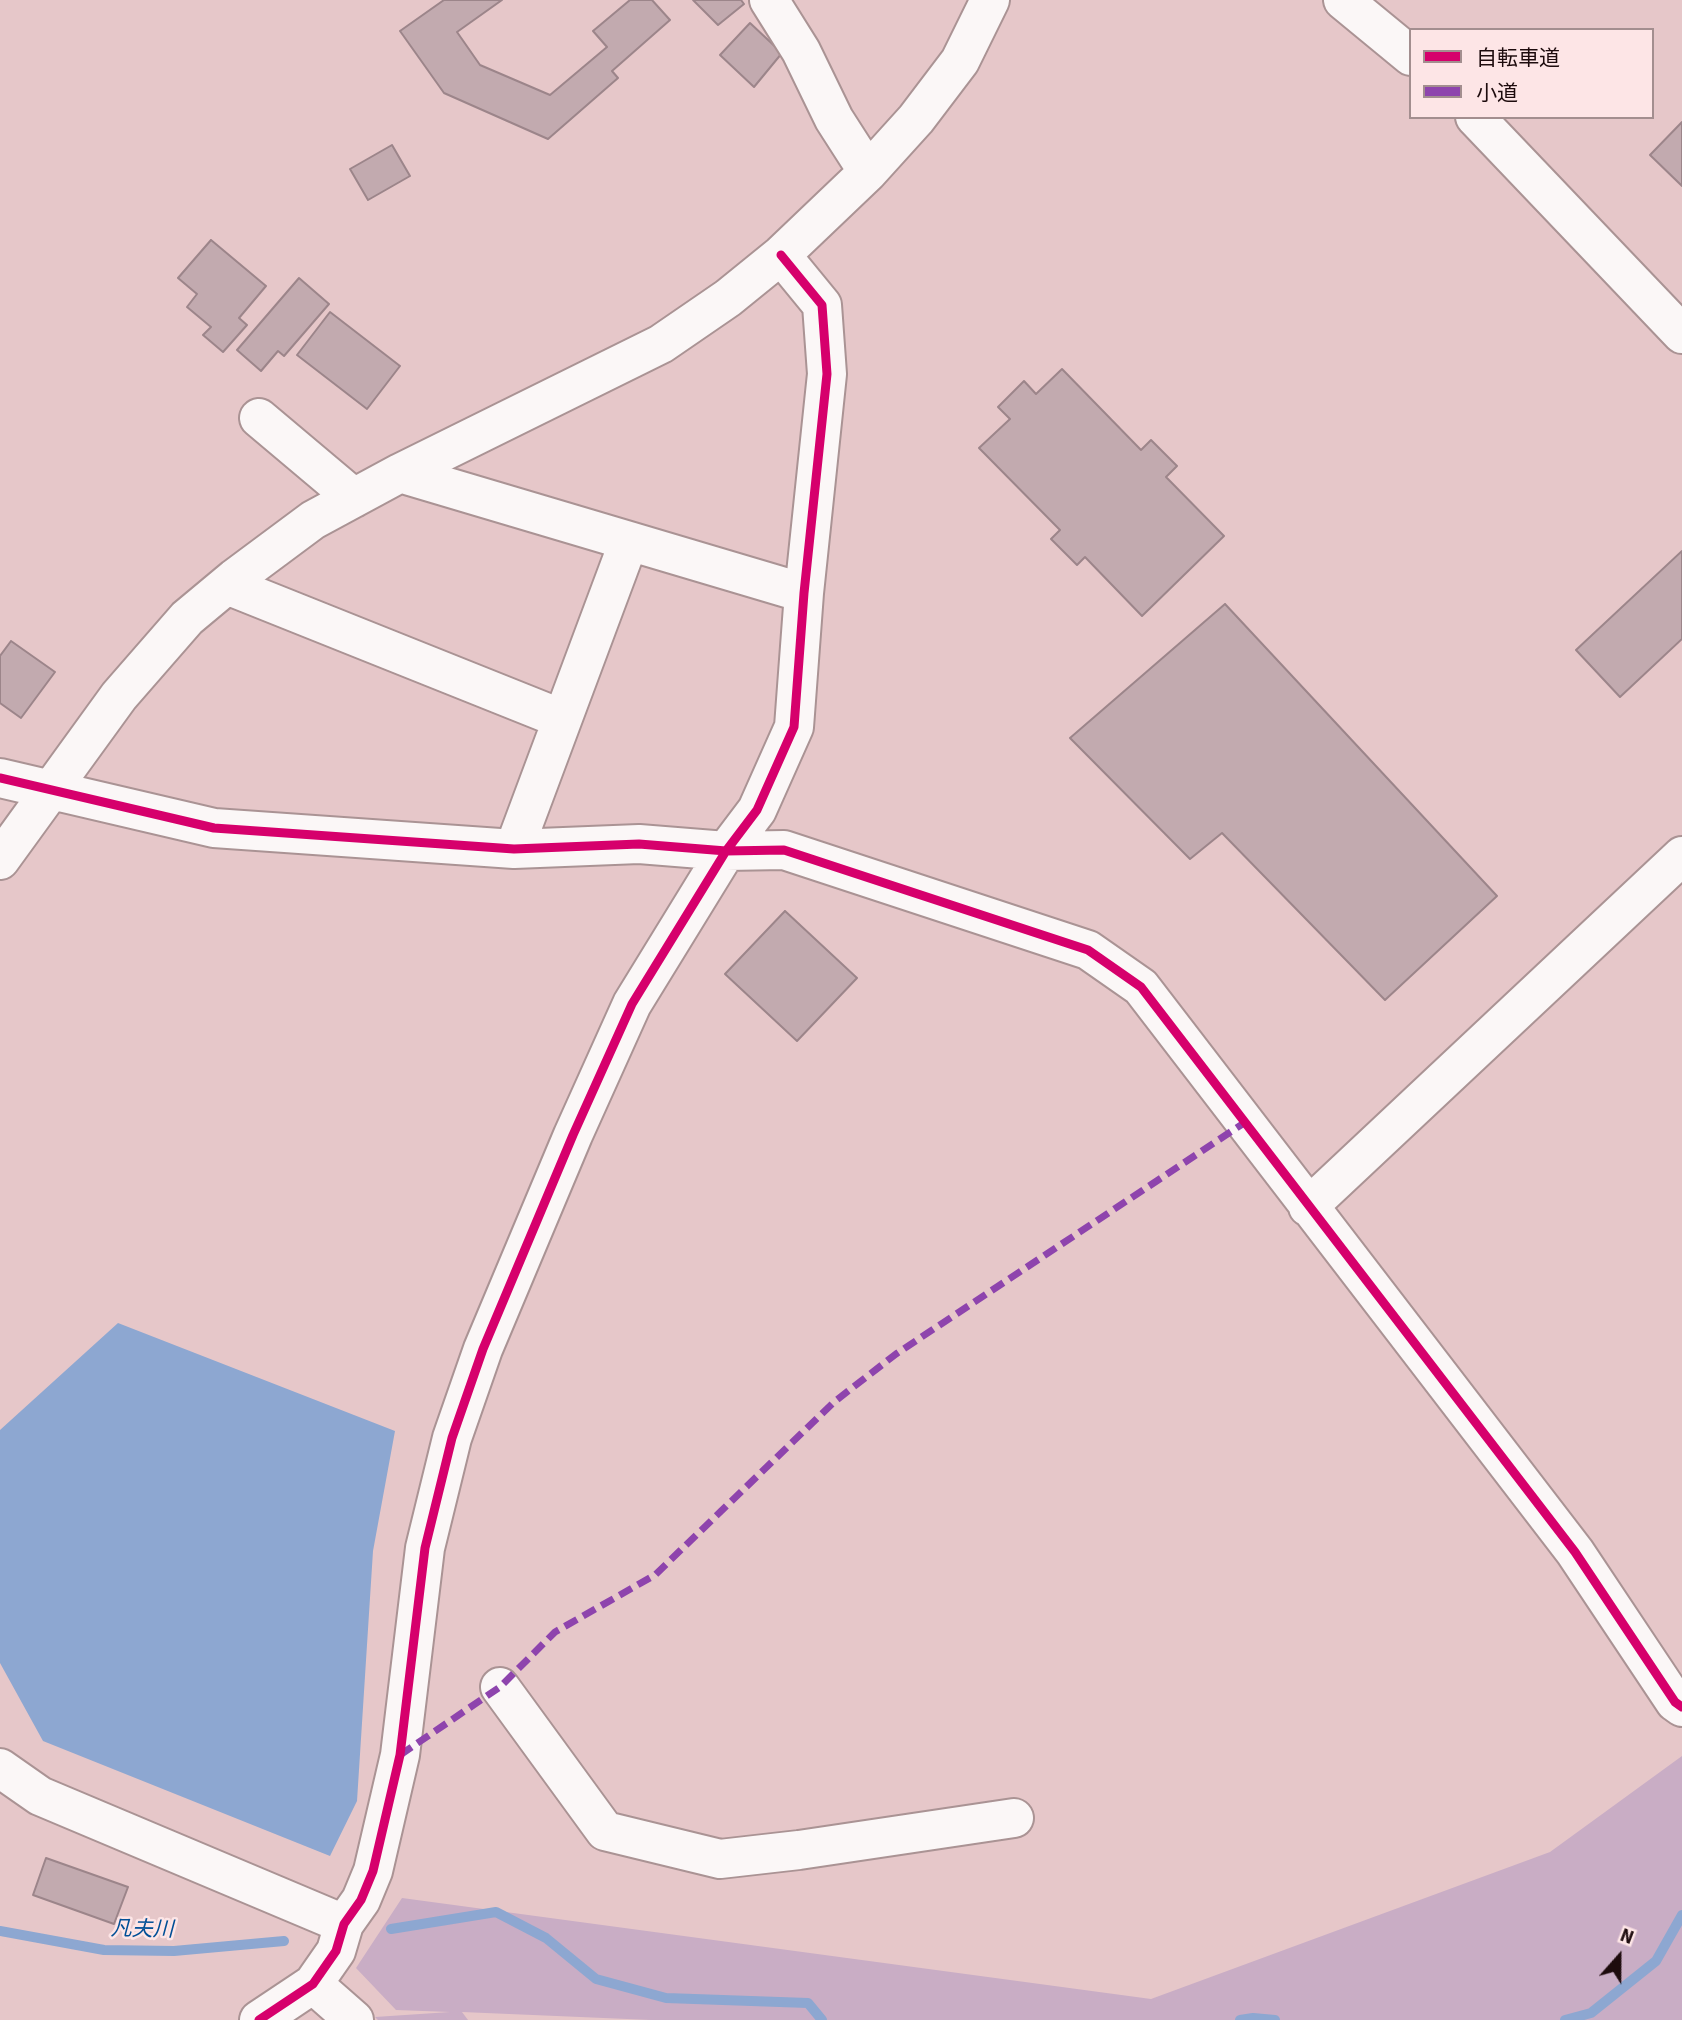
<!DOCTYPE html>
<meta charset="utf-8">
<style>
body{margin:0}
#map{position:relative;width:1682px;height:2020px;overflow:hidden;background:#e6c7c9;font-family:"Source Sans 3","Noto Sans JP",sans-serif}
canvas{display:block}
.legend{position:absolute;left:1409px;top:28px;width:245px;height:91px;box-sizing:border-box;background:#fde5e6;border:2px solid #a38e8f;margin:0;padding:9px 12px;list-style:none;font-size:21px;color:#1d0b0d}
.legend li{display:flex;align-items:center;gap:14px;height:35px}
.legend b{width:35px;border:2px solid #a38e8f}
.north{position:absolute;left:1584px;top:1922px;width:70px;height:70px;-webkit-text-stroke:5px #fde5e6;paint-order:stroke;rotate:21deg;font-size:19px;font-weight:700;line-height:28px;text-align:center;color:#1d0b0d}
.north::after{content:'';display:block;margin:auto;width:24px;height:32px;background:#1d0b0d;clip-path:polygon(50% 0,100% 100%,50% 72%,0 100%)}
</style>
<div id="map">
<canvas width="1682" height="2020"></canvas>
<ul class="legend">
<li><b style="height:9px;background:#d6006c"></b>自転車道</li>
<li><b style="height:9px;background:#8e44ad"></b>小道</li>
</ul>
<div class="north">N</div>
</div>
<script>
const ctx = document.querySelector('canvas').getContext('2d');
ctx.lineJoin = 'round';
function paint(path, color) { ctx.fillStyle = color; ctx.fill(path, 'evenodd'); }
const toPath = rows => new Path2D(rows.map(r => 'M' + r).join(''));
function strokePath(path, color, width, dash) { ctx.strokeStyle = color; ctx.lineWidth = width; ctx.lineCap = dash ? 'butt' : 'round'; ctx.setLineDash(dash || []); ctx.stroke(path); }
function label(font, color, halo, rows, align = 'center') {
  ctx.font = font + ' "Source Sans 3","Noto Sans JP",sans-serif'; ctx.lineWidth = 5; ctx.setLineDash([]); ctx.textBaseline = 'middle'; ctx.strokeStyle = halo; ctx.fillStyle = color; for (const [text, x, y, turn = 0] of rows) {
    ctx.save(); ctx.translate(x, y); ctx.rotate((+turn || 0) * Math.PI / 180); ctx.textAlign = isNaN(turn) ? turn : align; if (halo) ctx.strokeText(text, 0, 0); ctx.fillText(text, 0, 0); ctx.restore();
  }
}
paint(toPath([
 [1682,1756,1682,2020,651,2020,462,2012,468,2020,378,2020,375,2017,450,2012,396,2010,356,1968,402,1898,1151,1999,1550,1852]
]), '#c9adc5');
paint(toPath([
 [118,1323,395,1431,373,1551,357,1801,330,1856,43,1741,0,1663,0,1430]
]), '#8da7d1');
strokePath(toPath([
 [391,1929,496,1912,546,1938,596,1979,666,1998,808,2003,822,2020],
 [0,1931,104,1950,174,1951,284,1941],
 [1240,2020,1253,2018,1275,2020],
 [1565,2020,1591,2013,1656,1961,1682,1915]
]), '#8da7d1', 10);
const building = toPath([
 [444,0,502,0,457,32,480,65,550,95,607,47,593,31,630,0,652,0,670,20,612,71,618,78,548,139,444,93,400,31,444,0],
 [693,0,741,0,744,4,718,25,693,0],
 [750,23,782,53,754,87,720,55,750,23],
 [1682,122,1682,186,1650,155,1682,122],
 [392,145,410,176,368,200,350,169,392,145],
 [211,240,266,286,239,318,247,325,223,352,203,335,211,327,187,307,197,294,178,278,211,240],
 [299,278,329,304,284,356,278,351,261,371,237,350,299,278],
 [330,312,400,366,367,409,297,355,330,312],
 [1062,369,1141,450,1151,440,1177,466,1166,477,1224,536,1142,616,1085,557,1077,565,1051,539,1060,530,979,448,1010,419,998,407,1024,381,1036,394,1062,369],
 [1682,551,1682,639,1620,697,1576,650,1682,551],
 [1225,604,1497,896,1385,1000,1222,833,1190,859,1070,738,1225,604],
 [11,641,55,672,21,718,0,703,0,656,11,641],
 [785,911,857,978,797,1041,725,974,785,911],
 [46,1858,128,1887,114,1924,33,1895,46,1858]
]);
paint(building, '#c2aaaf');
strokePath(building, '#9c858a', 2);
const minor = toPath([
 [769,0,801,51,834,119,868,172],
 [1343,0,1411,56],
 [1475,117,1682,334],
 [259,418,354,498],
 [400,473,804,593],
 [227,585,562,719],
 [0,778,214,828,514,849,639,844,726,851,784,850,1088,950,1141,987,1575,1552,1675,1702,1682,1707],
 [514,849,629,541],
 [0,860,119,696,187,618,235,578,313,520,400,473,661,344,728,298,781,255,868,172,916,119,960,61,990,0],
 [1308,1207,1682,856],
 [500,1687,605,1831,720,1859,799,1850,1014,1818],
 [0,1768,40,1796,344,1924],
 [313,1984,354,2020],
 [259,2020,313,1984,336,1951,344,1924,361,1900,373,1871,400,1755,425,1548,452,1438,483,1349,573,1135,632,1004,726,851,757,810,794,727,804,593,827,374,822,305,781,255]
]);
strokePath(minor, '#aa9394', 42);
strokePath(minor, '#fbf7f7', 38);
strokePath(toPath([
 [400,1755,500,1687,555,1632,655,1575,834,1402,896,1354,1244,1123]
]), '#8e44ad', 7, [14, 7]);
strokePath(toPath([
 [0,778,214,828,514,849,639,844,726,851,784,850,1088,950,1141,987,1575,1552,1675,1702,1682,1707],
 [259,2020,313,1984,336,1951,344,1924,361,1900,373,1871,400,1755,425,1548,452,1438,483,1349,573,1135,632,1004,726,851,757,810,794,727,804,593,827,374,822,305,781,255]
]), '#d6006c', 9);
label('italic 21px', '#004f96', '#fde5e6', [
 ["凡夫川",142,1931,1]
]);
</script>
